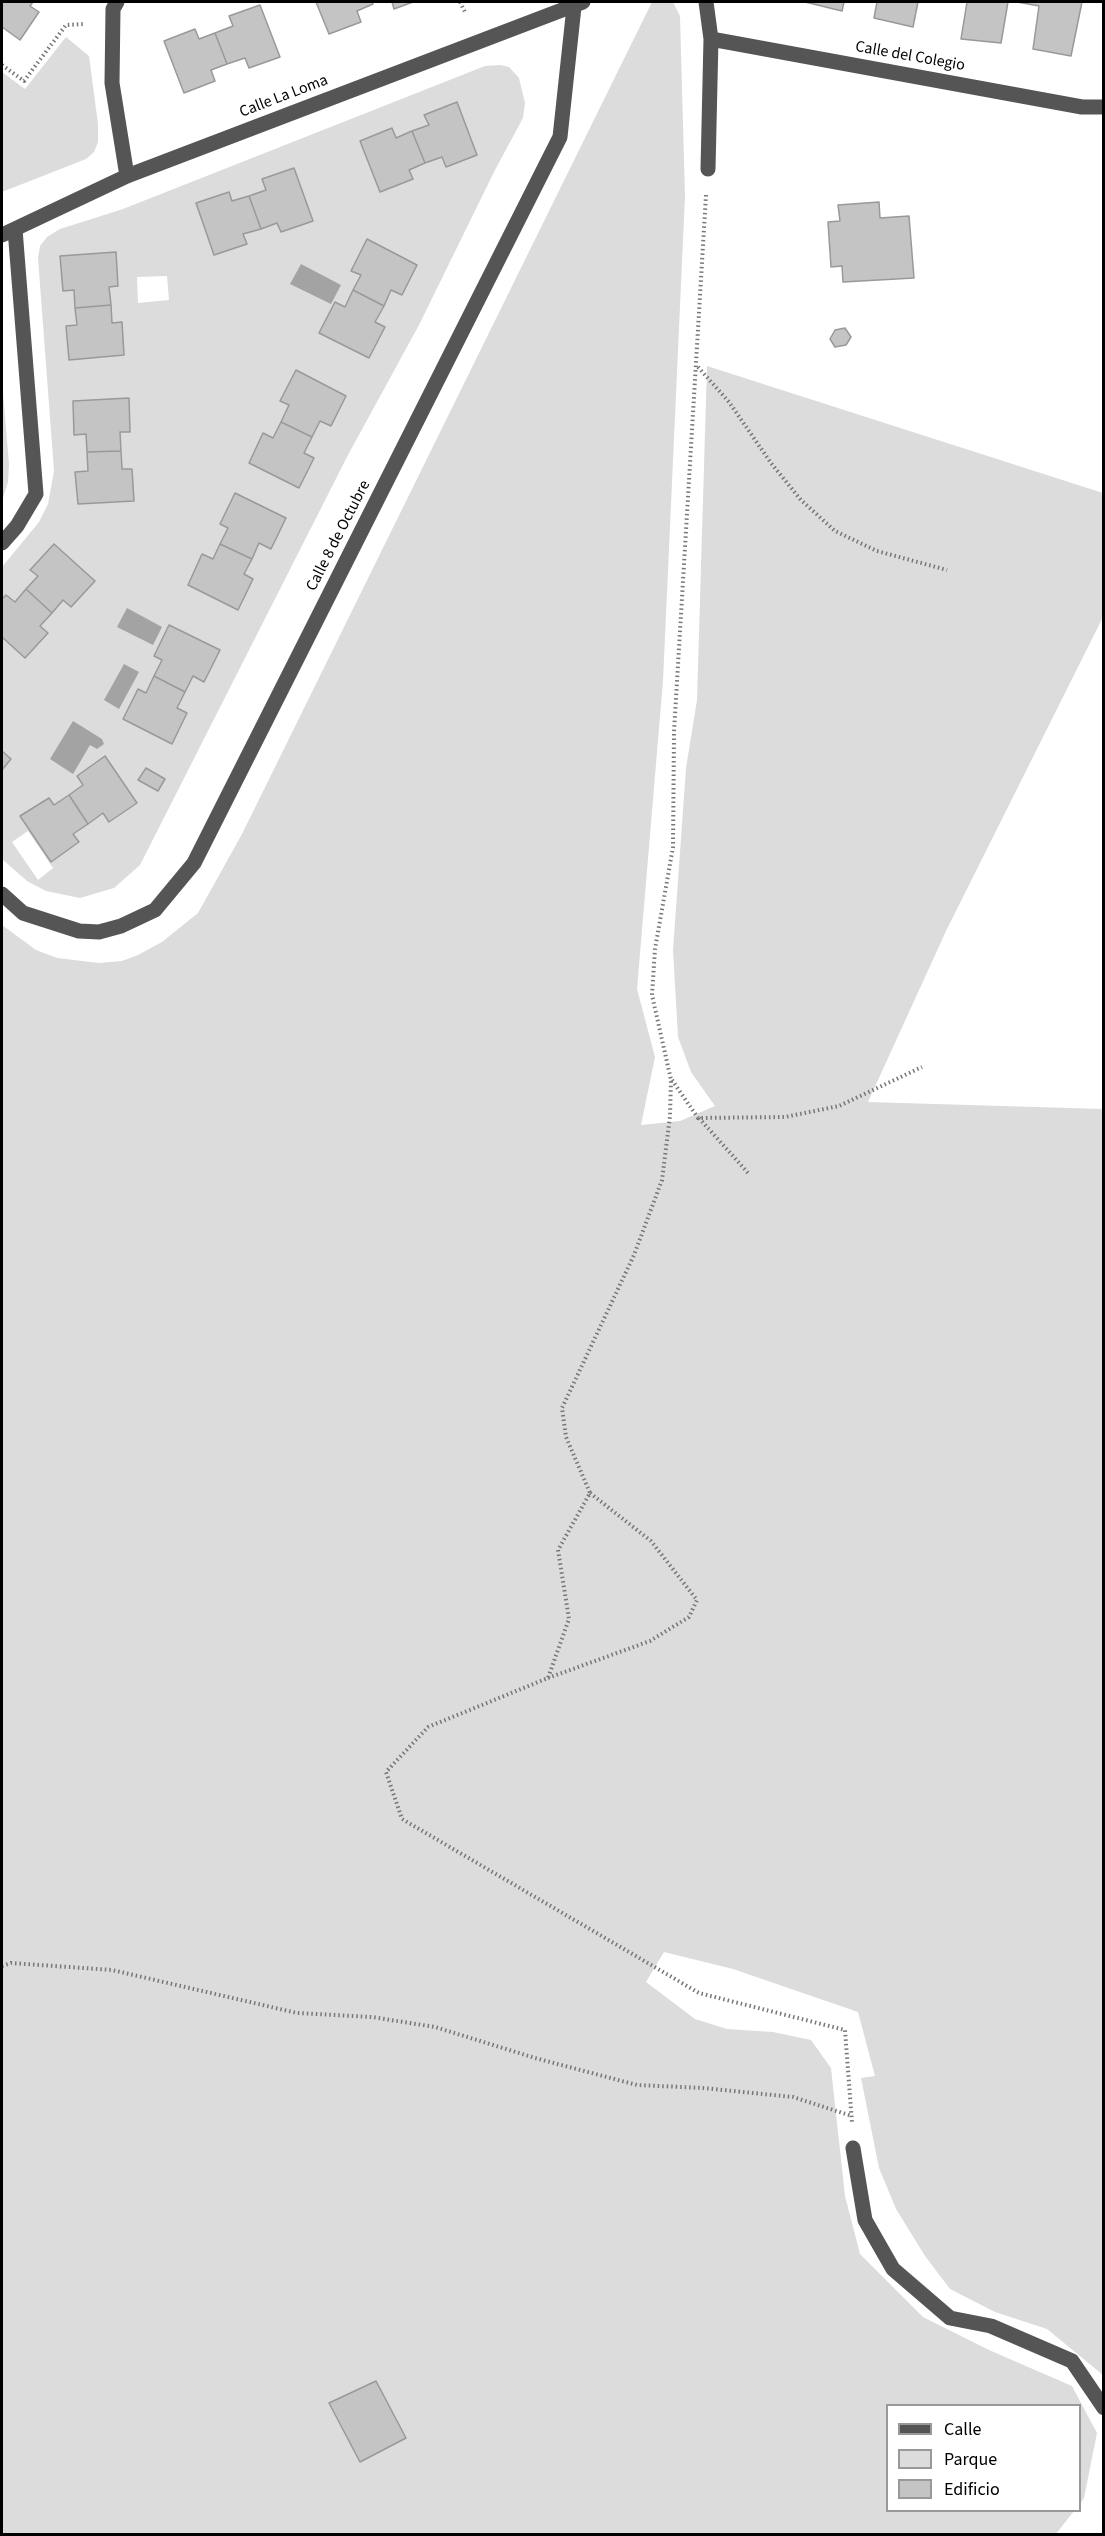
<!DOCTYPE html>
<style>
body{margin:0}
#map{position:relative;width:1105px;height:2536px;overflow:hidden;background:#fff;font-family:"Source Sans 3",sans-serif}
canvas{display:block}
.frame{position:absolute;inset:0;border:3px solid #000;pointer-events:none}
.legend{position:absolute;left:886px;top:2404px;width:195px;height:108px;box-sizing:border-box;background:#fff;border:2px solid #999;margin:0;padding:8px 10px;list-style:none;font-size:18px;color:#000}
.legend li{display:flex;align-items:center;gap:12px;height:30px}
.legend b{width:30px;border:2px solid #999}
</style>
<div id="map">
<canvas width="1105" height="2536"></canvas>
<div class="frame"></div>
<ul class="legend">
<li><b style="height:8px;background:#555"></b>Calle</li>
<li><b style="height:16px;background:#dcdcdc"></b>Parque</li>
<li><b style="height:16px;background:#c4c4c4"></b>Edificio</li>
</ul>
</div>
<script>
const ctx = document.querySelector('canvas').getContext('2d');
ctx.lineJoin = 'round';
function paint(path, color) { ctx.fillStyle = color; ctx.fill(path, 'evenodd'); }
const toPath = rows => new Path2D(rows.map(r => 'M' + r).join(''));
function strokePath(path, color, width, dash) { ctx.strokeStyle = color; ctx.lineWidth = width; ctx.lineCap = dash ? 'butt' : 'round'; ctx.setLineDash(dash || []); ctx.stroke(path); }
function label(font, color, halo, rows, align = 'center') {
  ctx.font = font + ' "Source Sans 3",sans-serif'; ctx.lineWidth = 4.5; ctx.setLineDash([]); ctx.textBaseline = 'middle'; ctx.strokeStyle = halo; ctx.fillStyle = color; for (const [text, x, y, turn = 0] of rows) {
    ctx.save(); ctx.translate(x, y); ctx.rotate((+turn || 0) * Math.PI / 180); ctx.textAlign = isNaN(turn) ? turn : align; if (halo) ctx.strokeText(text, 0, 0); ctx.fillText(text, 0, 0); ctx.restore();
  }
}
paint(toPath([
 [652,2,673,2,680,16,685,196,663,681,637,989,655,1057,641,1125,680,1121,715,1106,691,1072,678,1037,673,950,686,768,697,700,707,366,1103,493,1103,617,946,931,868,1102,1103,1109,1103,2375,1047,2329,995,2312,950,2289,925,2256,896,2209,879,2168,861,2078,875,2076,858,2012,733,1969,664,1952,646,1982,695,2019,727,2029,773,2032,811,2040,831,2068,845,2196,860,2254,923,2317,989,2350,1072,2386,1097,2433,1084,2498,1080,2504,1080,2406,888,2406,888,2510,1074,2511,1056,2534,2,2534,2,925,36,950,57,958,99,963,122,961,138,955,162,942,198,913,242,834],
 [66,37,89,56,98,124,98,142,94,152,86,159,2,192,2,72,25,89],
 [500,65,509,67,519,78,525,103,523,118,495,170,419,325,348,455,140,865,114,888,80,898,46,891,27,881,2,859,2,770,11,760,2,751,2,637,25,658,48,633,40,626,63,600,71,606,95,581,54,544,31,569,38,576,15,602,6,595,2,599,2,567,39,522,48,504,54,471,38,258,40,246,47,237,60,229,123,209,485,66],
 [457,102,477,154,446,167,442,157,409,170,412,179,380,192,360,141,392,128,396,138,429,125,425,115],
 [294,168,313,221,281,232,277,223,243,234,246,244,214,255,196,203,229,192,232,201,266,190,262,179],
 [367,240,417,265,402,295,391,290,375,322,385,327,369,358,320,333,335,302,345,307,361,275],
 [116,252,118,286,109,287,112,323,122,322,124,355,69,360,66,326,77,325,74,290,61,256],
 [167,276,169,300,138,303,137,277],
 [296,370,346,396,331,426,320,421,304,453,313,458,299,488,249,463,263,434,273,438,289,405],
 [129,398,130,431,120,432,122,469,132,469,134,501,78,504,75,472,88,471,86,434,74,434,73,401],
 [235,493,285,518,271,549,259,543,244,574,253,579,238,610,188,585,202,554,213,559,228,528,220,524],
 [169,625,219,650,204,681,193,676,177,708,187,713,172,744,123,719,138,689,146,693,162,660,154,656],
 [105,757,137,803,110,822,103,813,73,834,79,843,51,861,20,816,49,798,54,805,83,785],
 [145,768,165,779,158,791,138,780],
 [28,831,53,868,38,880,12,842],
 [2,381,9,464,8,482,2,501]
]), '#dcdcdc');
paint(toPath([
 [301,264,341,285,331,304,290,284],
 [127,608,162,627,153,645,117,627],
 [124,664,139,672,119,709,104,700],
 [73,721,102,739,104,744,97,749,90,745,73,774,50,759]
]), '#a3a3a3');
const building = toPath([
 [2,2,33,2,30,6,39,12,20,40,2,27,2,2],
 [316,2,372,2,373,4,357,11,361,22,329,34,316,2],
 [392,2,413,2,394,9,392,2],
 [805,2,844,2,842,11,805,2],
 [877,2,918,2,913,27,874,18,877,2],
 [967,2,1008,2,1001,43,961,39,967,2],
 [1017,2,1082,2,1071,56,1033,49,1039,6,1017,2],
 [260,5,280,57,249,68,245,58,227,64,215,33,233,26,229,16,260,5],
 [195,29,199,39,215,33,227,64,211,70,215,81,184,93,164,41,195,29],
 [457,102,477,155,446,167,442,157,425,163,412,131,429,125,424,115,457,102],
 [392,128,396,138,412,131,425,163,409,170,413,179,380,192,360,141,392,128],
 [294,168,313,221,281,232,277,223,261,229,249,196,266,190,262,179,294,168],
 [229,192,232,201,249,196,261,229,243,234,247,244,214,255,196,203,229,192],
 [879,202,880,218,909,216,914,278,843,282,842,266,831,267,828,222,840,221,838,205,879,202],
 [367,239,417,265,402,295,391,290,384,306,353,290,361,275,351,271,367,239],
 [116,252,118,286,109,287,111,305,75,308,74,290,63,291,60,256,116,252],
 [353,290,384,306,375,322,385,327,369,358,319,333,335,302,345,307,353,290],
 [111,305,112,323,122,322,124,355,69,360,66,326,77,325,75,308,111,305],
 [845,328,851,337,846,345,835,347,830,339,835,330,845,328],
 [296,370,346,396,331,426,320,421,312,437,281,422,289,405,280,401,296,370],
 [129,398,130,432,120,432,121,451,87,452,86,434,74,435,73,401,129,398],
 [281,422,312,437,304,453,314,458,299,488,249,463,263,433,273,438,281,422],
 [121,451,122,469,132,469,134,501,78,504,75,472,88,471,87,452,121,451],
 [235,493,286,518,271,549,259,543,252,559,220,544,228,528,220,524,235,493],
 [54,544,95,581,71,607,63,600,52,613,26,589,38,576,30,570,54,544],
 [220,544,252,559,244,574,253,579,238,610,188,585,202,554,213,559,220,544],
 [26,589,52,613,40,626,48,633,25,658,2,637,2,599,6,595,15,602,26,589],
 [169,625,220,650,204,682,193,676,185,692,154,676,162,660,154,656,169,625],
 [154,676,185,692,177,708,187,713,172,744,123,719,138,689,146,693,154,676],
 [2,751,11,759,2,770,2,751],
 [105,756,137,803,109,822,103,813,88,824,69,795,83,785,77,776,105,756],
 [146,768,165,779,158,791,138,780,146,768],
 [69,795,88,824,73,834,79,842,51,862,20,816,49,798,54,805,69,795],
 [376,2381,406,2438,360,2462,329,2403,376,2381]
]);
paint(building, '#c4c4c4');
strokePath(building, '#999', 1.5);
strokePath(toPath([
 [460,2,465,12],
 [2,65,24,81,66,25,85,24],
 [706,195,674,732,673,847,655,949,652,995,671,1080,670,1116,662,1180,634,1255,562,1408,566,1437,590,1493,558,1550,569,1619,548,1678,428,1727,386,1772,402,1819,699,1993,845,2030,852,2123],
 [698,367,729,402,771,463,801,500,835,531,877,551,947,570],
 [672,1080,698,1118,785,1117,839,1106,922,1067],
 [699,1118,749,1174],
 [548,1678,650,1641,689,1617,697,1600,651,1541,590,1493],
 [2,1966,11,1963,112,1970,297,2013,372,2017,435,2027,535,2058,637,2085,703,2088,793,2097,852,2116]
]), '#777', 4, [1.5, 3]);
strokePath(toPath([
 [117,2,113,9,112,83,127,176],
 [706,2,711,39,708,169],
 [711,39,1082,107,1104,107],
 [2,235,127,176,583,2],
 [2,543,17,526,36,494,15,229],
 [2,894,23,913,79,931,99,932,121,926,155,910,194,863,560,137,574,7],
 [853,2148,865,2220,893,2269,950,2318,991,2326,1072,2361,1104,2408]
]), '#555', 15);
label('16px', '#000', '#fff', [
 ["Calle del Colegio",910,57,10],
 ["Calle La Loma",284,97,-21],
 ["Calle 8 de Octubre",339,536,-63]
]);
</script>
